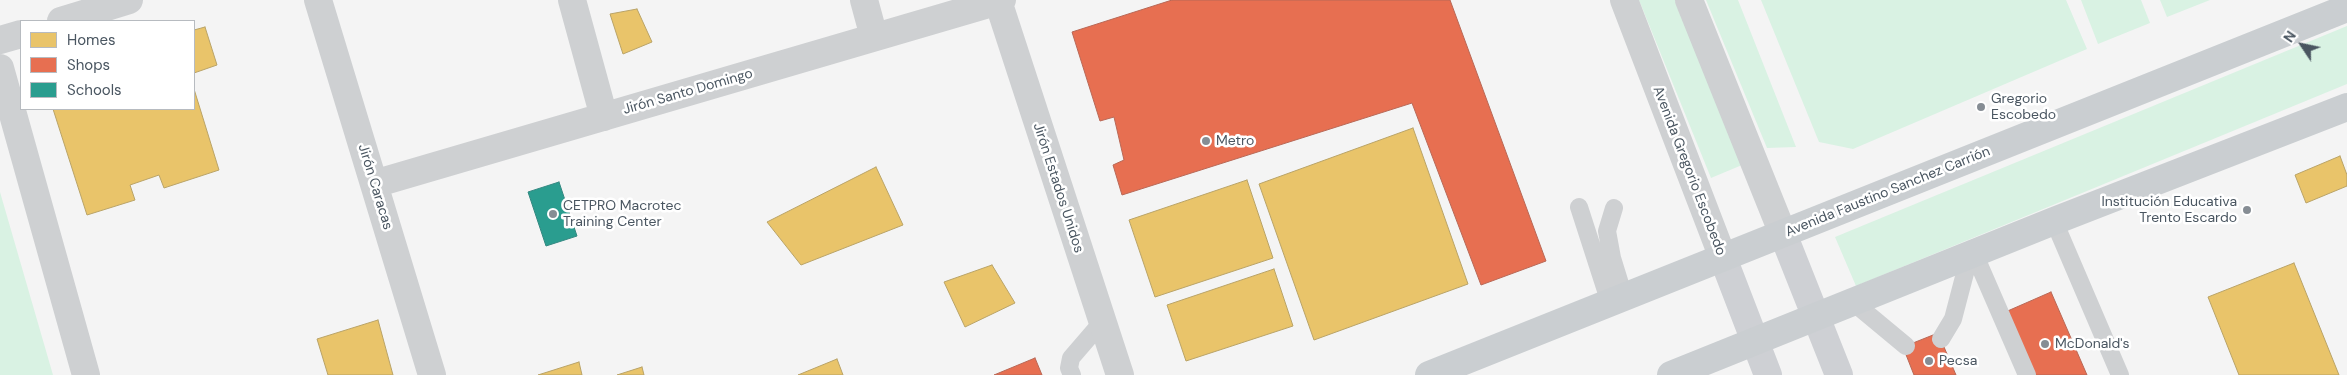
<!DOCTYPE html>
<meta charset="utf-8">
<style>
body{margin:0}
#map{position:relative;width:2347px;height:375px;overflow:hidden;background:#f4f4f4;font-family:"DM Sans",sans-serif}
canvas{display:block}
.legend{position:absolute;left:20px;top:20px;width:175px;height:90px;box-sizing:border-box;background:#fff;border:1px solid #b7bbc0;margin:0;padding:6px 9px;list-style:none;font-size:15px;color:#4a5661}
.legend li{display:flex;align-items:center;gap:10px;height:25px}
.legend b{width:25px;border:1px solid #b7bbc0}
.north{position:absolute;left:2277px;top:20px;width:50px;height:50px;-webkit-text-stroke:4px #fff;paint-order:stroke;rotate:304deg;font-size:14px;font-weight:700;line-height:20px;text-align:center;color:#4a5661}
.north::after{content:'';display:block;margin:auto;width:18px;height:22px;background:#4a5661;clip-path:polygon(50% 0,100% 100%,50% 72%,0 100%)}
</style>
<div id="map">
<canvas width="2347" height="375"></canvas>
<ul class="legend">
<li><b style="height:14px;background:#e9c46a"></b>Homes</li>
<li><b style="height:14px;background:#e76f51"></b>Shops</li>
<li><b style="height:14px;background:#2a9d8f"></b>Schools</li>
</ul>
<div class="north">N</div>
</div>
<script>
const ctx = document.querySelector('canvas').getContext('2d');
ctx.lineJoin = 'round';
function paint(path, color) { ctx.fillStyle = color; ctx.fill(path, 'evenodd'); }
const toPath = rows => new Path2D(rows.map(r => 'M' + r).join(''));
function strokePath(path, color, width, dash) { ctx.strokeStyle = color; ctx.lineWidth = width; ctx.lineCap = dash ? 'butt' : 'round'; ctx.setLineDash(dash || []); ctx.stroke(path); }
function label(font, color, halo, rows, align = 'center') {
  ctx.font = font + ' "DM Sans",sans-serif'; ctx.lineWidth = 5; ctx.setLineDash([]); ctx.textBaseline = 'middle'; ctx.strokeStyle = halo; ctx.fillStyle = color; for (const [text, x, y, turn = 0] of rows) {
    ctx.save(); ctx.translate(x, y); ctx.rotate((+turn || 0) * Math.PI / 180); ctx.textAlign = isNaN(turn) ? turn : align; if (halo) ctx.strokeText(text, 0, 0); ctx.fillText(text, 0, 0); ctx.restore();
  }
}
paint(toPath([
 [1639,0,1675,0,1742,165,1711,178],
 [1706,0,1738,0,1796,147,1767,148],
 [1761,0,2066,0,2087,49,1853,149,1819,142],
 [2081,0,2141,0,2150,23,2098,44],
 [2160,0,2210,0,2167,17],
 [2347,26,2347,84,1856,286,1835,237],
 [0,192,53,375,0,375]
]), '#d9f2e3');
const homes = toPath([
 [637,9,652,42,623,54,610,14,637,9],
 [205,27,217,65,194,73,194,30,205,27],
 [194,89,219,170,164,188,159,175,130,185,135,200,87,215,53,109,194,109,194,89],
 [1413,128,1468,284,1314,340,1259,184,1413,128],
 [2340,156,2347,175,2347,186,2306,203,2295,175,2340,156],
 [876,167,903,225,801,265,767,222,876,167],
 [1247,180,1273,258,1155,297,1129,220,1247,180],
 [2294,263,2339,375,2239,375,2208,297,2294,263],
 [992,265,1015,303,965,327,944,282,992,265],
 [1274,269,1293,326,1186,361,1167,305,1274,269],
 [378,320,393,375,328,375,317,339,378,320],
 [837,359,843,375,798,375,837,359],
 [579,362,582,375,538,375,579,362],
 [642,367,644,375,617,375,642,367]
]);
paint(homes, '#e9c46a');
strokePath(homes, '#b9a367', 1);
const shops = toPath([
 [1172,0,1450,0,1546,261,1481,285,1412,103,1122,195,1113,165,1124,160,1114,117,1100,121,1072,32,1172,0],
 [2051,292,2087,375,2029,375,2003,313,2051,292],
 [1938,333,1956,375,1914,375,1903,347,1938,333],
 [1035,358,1042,375,994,375,1035,358]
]);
paint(shops, '#e76f51');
strokePath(shops, '#b86856', 1);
const schools = toPath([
 [559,182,577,236,546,246,528,192,559,182]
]);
paint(schools, '#2a9d8f');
strokePath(schools, '#348881', 1);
strokePath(toPath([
 [1579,207,1610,303],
 [1614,208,1607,231,1612,258,1624,297],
 [2054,221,2120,375],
 [1974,253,2027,375],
 [1853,302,1906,346],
 [1941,339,1953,319,1970,254],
 [1072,375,1069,368,1071,358,1102,322]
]), '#ced0d2', 18);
strokePath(toPath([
 [318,0,432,375],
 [572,0,604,117],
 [864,0,874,37],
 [998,1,1120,375],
 [61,21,129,0],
 [0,40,21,34],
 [0,68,86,375],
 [374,184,1002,0]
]), '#ced0d2', 28);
strokePath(toPath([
 [1624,0,1723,258],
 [1689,0,1783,234]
]), '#ced0d2', 28);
strokePath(toPath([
 [1783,234,1839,375],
 [1723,258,1768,375]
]), '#ced0d4', 28);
strokePath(toPath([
 [1429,375,2347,8],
 [1671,375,2054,221,2347,107]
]), '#caced1', 28);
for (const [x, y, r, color] of [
 [1981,107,5,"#868d94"],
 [1206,141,5,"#868d94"],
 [2247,210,5,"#868d94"],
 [553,214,5,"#868d94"],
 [2045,344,5,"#868d94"],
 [1929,361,5,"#868d94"]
]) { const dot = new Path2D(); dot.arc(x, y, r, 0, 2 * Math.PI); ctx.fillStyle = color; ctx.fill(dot); strokePath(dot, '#fff', 2); }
label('14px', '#4a5661', '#fff', [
 ["Jirón Santo Domingo",688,92,-16],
 ["Avenida Gregorio Escobedo",1689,171,69],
 ["Jirón Caracas",375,187,73],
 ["Jirón Estados Unidos",1058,188,72],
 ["Avenida Faustino Sanchez Carrión",1888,192,-22]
]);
label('14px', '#4a5661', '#fff', [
 ["Gregorio",1991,99],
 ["Escobedo",1991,115],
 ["Metro",1216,141],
 ["Institución Educativa",2237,202,"right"],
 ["Trento Escardo",2237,218,"right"],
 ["CETPRO Macrotec",563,206],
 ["Training Center",563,222],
 ["McDonald's",2055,344],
 ["Pecsa",1939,361]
], 'left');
</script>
